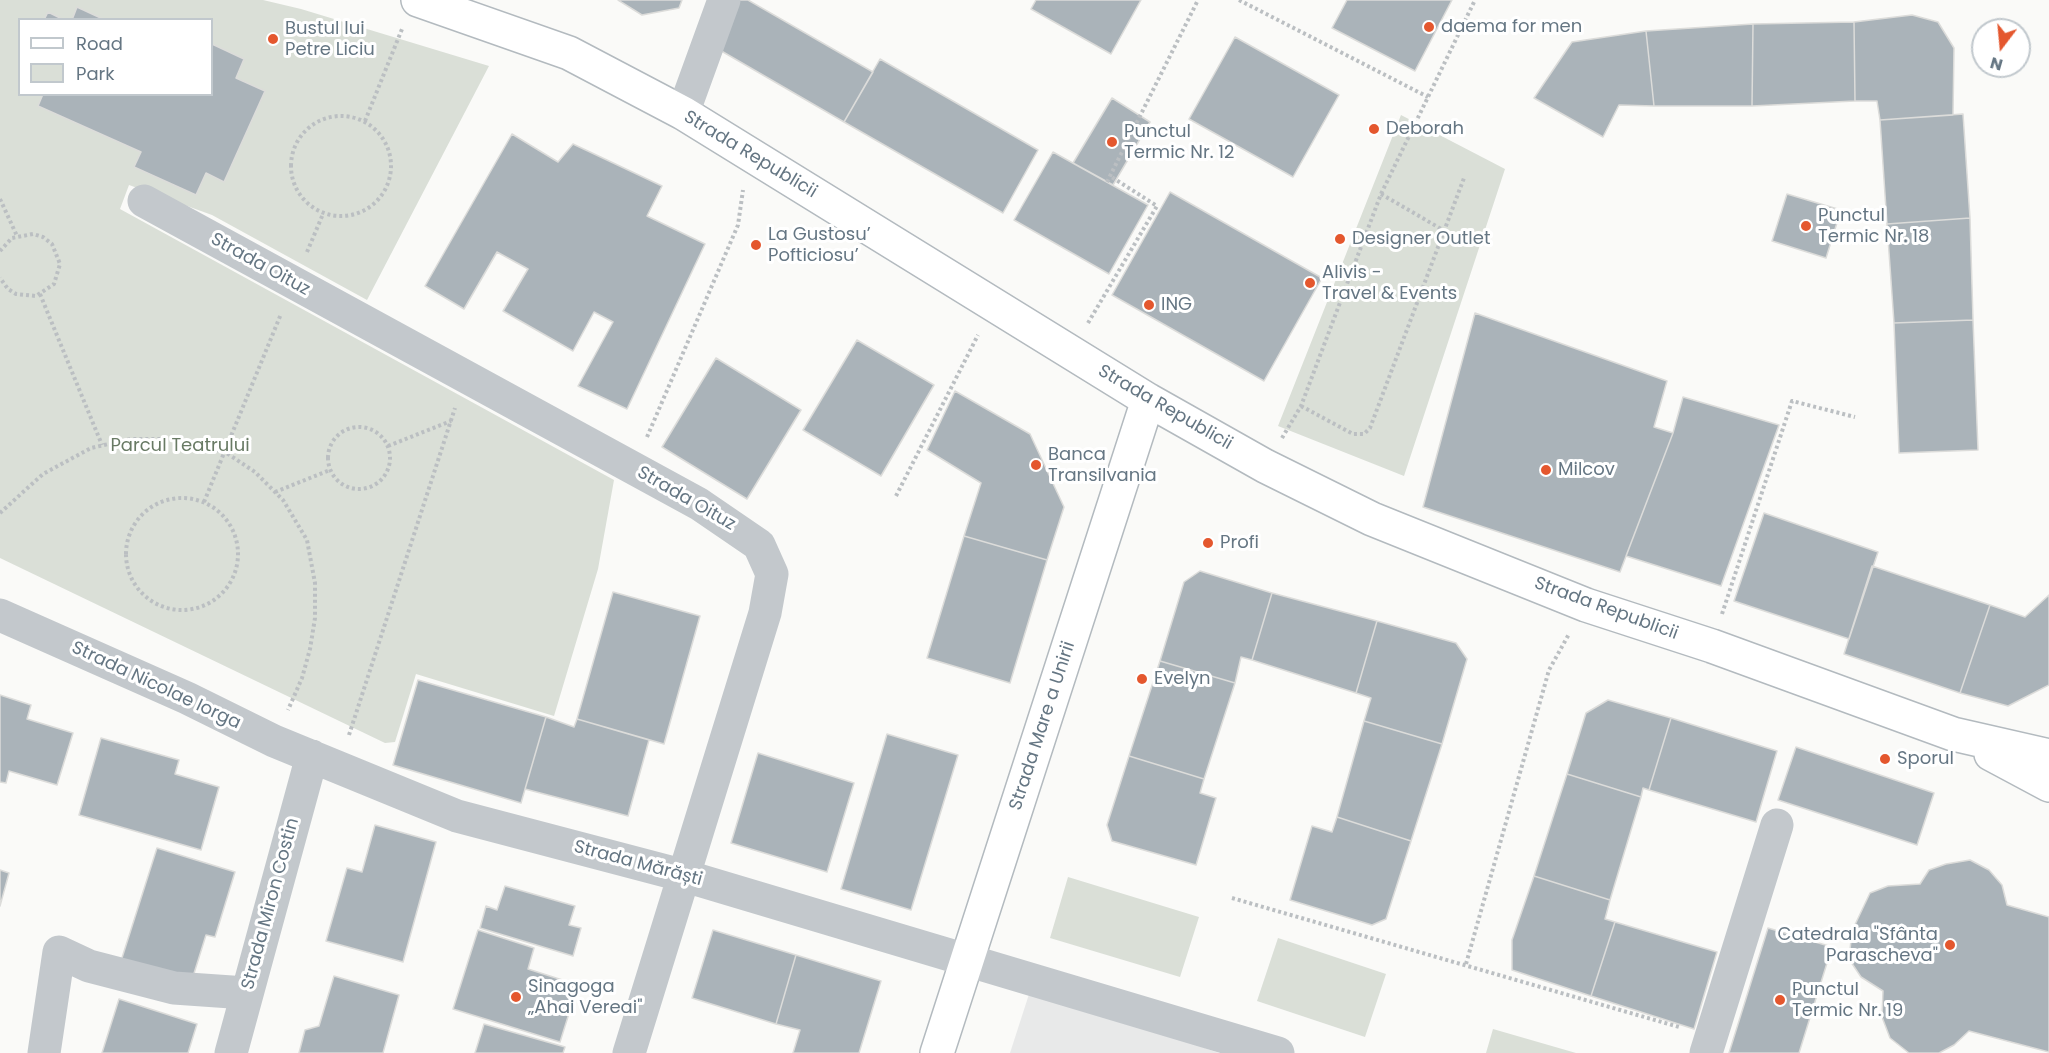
<!DOCTYPE html>
<meta charset="utf-8">
<style>
body{margin:0}
#map{position:relative;width:2049px;height:1053px;overflow:hidden;background:#fafaf8;font-family:Poppins,sans-serif}
canvas{display:block}
.legend{position:absolute;left:18px;top:18px;width:195px;height:78px;box-sizing:border-box;background:#fff;border:2px solid #c1c8cd;margin:0;padding:8px 10px;list-style:none;font-size:18px;color:#657683}
.legend li{display:flex;align-items:center;gap:12px;height:30px}
.legend b{width:30px;border:2px solid #c1c8cd}
.north{position:absolute;left:1971px;top:18px;width:60px;height:60px;box-sizing:border-box;background:#fff;border:2px solid #c1c8cd;border-radius:50%;rotate:196deg;font-size:16px;font-weight:700;line-height:24px;text-align:center;color:#657683}
.north::after{content:'';display:block;margin:auto;width:21px;height:27px;background:#e4572e;clip-path:polygon(50% 0,100% 100%,50% 72%,0 100%)}
</style>
<div id="map">
<canvas width="2049" height="1053"></canvas>
<ul class="legend">
<li><b style="height:8px;background:#fff"></b>Road</li>
<li><b style="height:16px;background:#dadfd7"></b>Park</li>
</ul>
<div class="north">N</div>
</div>
<script>
const ctx = document.querySelector('canvas').getContext('2d');
ctx.lineJoin = 'round';
function paint(path, color) { ctx.fillStyle = color; ctx.fill(path, 'evenodd'); }
const toPath = rows => new Path2D(rows.map(r => 'M' + r).join(''));
function strokePath(path, color, width, dash) { ctx.strokeStyle = color; ctx.lineWidth = width; ctx.lineCap = dash ? 'butt' : 'round'; ctx.setLineDash(dash || []); ctx.stroke(path); }
function label(font, color, halo, rows, align = 'center') {
  ctx.font = font + ' Poppins,sans-serif'; ctx.lineWidth = 6; ctx.setLineDash([]); ctx.textBaseline = 'middle'; ctx.strokeStyle = halo; ctx.fillStyle = color; for (const [text, x, y, turn = 0] of rows) {
    ctx.save(); ctx.translate(x, y); ctx.rotate((+turn || 0) * Math.PI / 180); ctx.textAlign = isNaN(turn) ? turn : align; if (halo) ctx.strokeText(text, 0, 0); ctx.fillText(text, 0, 0); ctx.restore();
  }
}
paint(toPath([
 [1031,988,1219,1053,1010,1053]
]), '#e8e9e9');
paint(toPath([
 [0,0,263,0,301,9,489,66,367,300,212,215,129,185,120,209,614,480,598,569,554,716,416,674,395,742,385,743,0,558],
 [20,20,212,20,212,94,20,94],
 [1401,115,1505,169,1404,476,1278,426],
 [1068,877,1199,917,1180,977,1050,938],
 [1278,938,1386,974,1365,1037,1257,1001],
 [1493,1029,1576,1053,1486,1053]
]), '#dadfd7');
const building = toPath([
 [618,0,682,0,679,8,642,15,618,0],
 [737,0,748,0,873,72,844,122,711,45,737,0],
 [1036,0,1141,0,1111,54,1031,9,1036,0],
 [1347,0,1452,0,1415,71,1332,28,1347,0],
 [77,7,105,20,72,20,77,7],
 [48,12,64,20,44,20,48,12],
 [1912,15,1938,22,1954,48,1953,115,1880,120,1877,101,1855,101,1854,22,1912,15],
 [1854,22,1855,101,1752,106,1753,24,1854,22],
 [1753,24,1752,106,1654,106,1646,31,1753,24],
 [1646,31,1654,106,1619,105,1603,137,1534,98,1572,42,1646,31],
 [1235,37,1339,95,1293,177,1189,119,1235,37],
 [212,44,244,59,236,78,265,91,224,182,206,173,196,195,134,167,141,152,38,106,43,94,212,94,212,44],
 [880,59,1038,150,1003,213,844,122,880,59],
 [1112,98,1150,122,1113,185,1073,163,1112,98],
 [1963,114,1970,218,1887,224,1880,120,1963,114],
 [512,134,558,162,573,144,662,186,647,216,705,244,627,409,578,386,613,322,594,312,573,351,503,311,528,269,497,252,464,309,425,286,512,134],
 [1053,152,1148,205,1109,274,1014,220,1053,152],
 [1170,192,1322,278,1264,381,1112,295,1170,192],
 [1787,194,1841,210,1826,258,1772,241,1787,194],
 [1970,218,1973,320,1894,323,1887,224,1970,218],
 [1475,313,1667,381,1654,427,1673,433,1620,572,1423,507,1475,313],
 [1973,320,1978,450,1899,453,1894,323,1973,320],
 [857,340,934,385,881,476,803,430,857,340],
 [716,358,801,410,747,499,662,447,716,358],
 [955,391,1030,434,1064,507,1047,560,964,536,981,483,927,450,955,391],
 [1683,397,1779,425,1721,586,1626,556,1673,433,1683,397],
 [1764,513,1878,552,1849,639,1734,601,1764,513],
 [964,536,1047,560,1010,683,927,658,964,536],
 [1872,566,1990,605,1960,693,1844,654,1872,566],
 [1200,571,1272,593,1252,660,1241,657,1235,683,1160,661,1184,582,1200,571],
 [613,592,700,616,664,744,577,719,613,592],
 [1272,593,1377,621,1356,693,1252,660,1272,593],
 [2049,595,2049,685,2008,706,1960,693,1990,605,2025,617,2049,595],
 [1377,621,1456,643,1467,659,1442,744,1364,721,1371,698,1356,693,1377,621],
 [1160,661,1235,683,1204,779,1129,756,1160,661],
 [418,680,546,717,521,803,393,765,418,680],
 [0,695,31,705,27,719,73,733,57,785,9,771,6,783,0,782,0,695],
 [1608,700,1671,718,1649,790,1643,788,1641,797,1567,774,1586,713,1608,700],
 [546,717,574,727,577,719,649,740,628,816,525,789,546,717],
 [1671,718,1777,751,1756,822,1649,790,1671,718],
 [1364,721,1442,744,1411,841,1337,817,1364,721],
 [887,734,958,755,911,910,841,889,887,734],
 [101,738,179,760,175,774,219,787,201,850,79,815,101,738],
 [1796,747,1934,793,1917,845,1778,800,1796,747],
 [758,753,854,783,827,872,731,843,758,753],
 [1129,756,1204,779,1200,793,1216,798,1196,865,1112,841,1107,825,1129,756],
 [1567,774,1641,797,1610,900,1534,876,1567,774],
 [1337,817,1411,841,1386,919,1372,925,1290,900,1312,826,1332,832,1337,817],
 [375,825,436,842,403,962,326,941,347,868,362,872,375,825],
 [157,848,235,872,215,937,206,935,191,983,121,961,157,848],
 [1970,860,1989,870,2002,885,2007,905,2049,917,2049,1052,1969,1031,1954,1045,1939,1053,1909,1053,1890,1038,1882,1017,1883,991,1861,977,1849,959,1852,931,1870,893,1888,886,1920,884,1929,870,1946,864,1970,860],
 [0,870,9,873,0,906,0,870],
 [1534,876,1610,900,1605,919,1615,922,1591,996,1512,970,1512,940,1534,876],
 [505,886,575,906,569,925,581,928,573,956,480,928,486,906,497,910,505,886],
 [1615,922,1717,952,1694,1029,1591,996,1615,922],
 [1768,928,1832,947,1799,1053,1729,1053,1768,928],
 [478,930,534,948,528,969,578,985,560,1042,453,1009,478,930],
 [713,930,796,955,776,1024,692,998,713,930],
 [796,955,881,981,859,1053,793,1053,800,1030,776,1024,796,955],
 [334,976,399,995,383,1053,299,1053,305,1030,319,1026,334,976],
 [119,999,197,1024,188,1053,102,1053,119,999],
 [484,1024,565,1047,563,1053,475,1053,484,1024]
]);
paint(building, '#aab3b9');
strokePath(building, '#dcdcda', 1.5);
const secondary = toPath([
 [418,0,569,53,683,113,1148,400,1265,466,1372,519,1586,605,1712,646,1953,734,2049,756],
 [1991,754,2049,785],
 [937,1053,1148,400]
]);
strokePath(secondary, '#b3babf', 36);
strokePath(toPath([
 [1239,0,1428,97],
 '291 166a50 50 0 1 1 100 0a50 50 0 1 1-100 0Z',
 [365,121,402,29],
 [1107,182,1198,0],
 [1381,194,1443,230],
 [0,199,17,236],
 [0,251,12,238,33,234,43,237,52,244,60,264,54,284,36,296,16,294,8,289,0,278],
 [307,252,323,214],
 [40,294,102,445],
 [1088,323,1157,206,1110,176],
 [1301,406,1353,434,1364,434,1370,428,1464,178],
 '328 458a31 31 0 1 1 62 0a31 31 0 1 1-62 0Z',
 [647,437,738,225,743,190],
 [1282,438,1301,406,1381,194,1475,0],
 [388,446,451,421],
 [275,492,330,470],
 [896,496,978,335],
 '126 554a56 56 0 1 1 112 0a56 56 0 1 1-112 0Z',
 [204,502,281,314],
 [0,513,43,474,91,448,131,439,174,439,225,452,255,472,283,500,307,540,315,583,315,618,310,649,302,678,288,710],
 [1722,614,1792,401,1855,417],
 [349,735,455,408],
 [1232,898,1679,1027],
 [1466,964,1549,670,1569,634]
]), '#bbbfc2', 4, [3, 3]);
strokePath(toPath([
 [144,201,699,504,759,545,772,574,765,613,629,1053],
 [0,615,187,698,274,741,457,816,685,876,1278,1053],
 [44,1053,59,952,89,966,174,988,246,993],
 [231,1053,312,756],
 [1706,1053,1777,825]
]), '#c3c8cc', 33);
strokePath(toPath([
 [683,113,724,0]
]), '#c3c8cc', 33);
strokePath(secondary, '#fff', 33);
for (const [x, y, r, color] of [
 [1429,27,6,"#e4572e"],
 [273,39,6,"#e4572e"],
 [1374,129,6,"#e4572e"],
 [1112,142,6,"#e4572e"],
 [1806,226,6,"#e4572e"],
 [1340,239,6,"#e4572e"],
 [756,245,6,"#e4572e"],
 [1310,283,6,"#e4572e"],
 [1149,305,6,"#e4572e"],
 [1036,465,6,"#e4572e"],
 [1546,470,6,"#e4572e"],
 [1208,543,6,"#e4572e"],
 [1142,679,6,"#e4572e"],
 [1885,759,6,"#e4572e"],
 [1950,945,6,"#e4572e"],
 [516,997,6,"#e4572e"],
 [1780,1000,6,"#e4572e"]
]) { const dot = new Path2D(); dot.arc(x, y, r, 0, 2 * Math.PI); ctx.fillStyle = color; ctx.fill(dot); strokePath(dot, '#fff', 2); }
label('18px', '#657683', '#fff', [
 ["daema for men",1441,27],
 ["Bustul lui",285,29],
 ["Petre Liciu",285,50],
 ["Deborah",1386,129],
 ["Punctul",1124,132],
 ["Termic Nr. 12",1124,153],
 ["Punctul",1818,216],
 ["Termic Nr. 18",1818,237],
 ["La Gustosu’",768,235],
 ["Pofticiosu’",768,256],
 ["Designer Outlet",1352,239],
 ["Alivis -",1322,273],
 ["Travel & Events",1322,294],
 ["ING",1161,305],
 ["Banca",1048,455],
 ["Transilvania",1048,476],
 ["Milcov",1558,470],
 ["Profi",1220,543],
 ["Evelyn",1154,679],
 ["Sporul",1897,759],
 ["Catedrala \"Sfânta",1938,935,"right"],
 ["Parascheva\"",1938,956,"right"],
 ["Sinagoga",528,987],
 ["„Ahai Vereai\"",528,1008],
 ["Punctul",1792,990],
 ["Termic Nr. 19",1792,1011]
], 'left');
label('18px', '#657683', '#fff', [
 ["Strada Republicii",750,155,31],
 ["Strada Oituz",260,265,29],
 ["Strada Republicii",1165,408,30],
 ["Strada Oituz",686,499,30],
 ["Strada Republicii",1606,609,20],
 ["Strada Nicolae Iorga",156,686,25],
 ["Strada Mare a Unirii",1043,726,-72],
 ["Strada Mărăști",638,864,15],
 ["Strada Miron Costin",271,904,-75]
]);
label('18px', '#687a64', '#fff', [
 ["Parcul Teatrului",180,446]
]);
</script>
